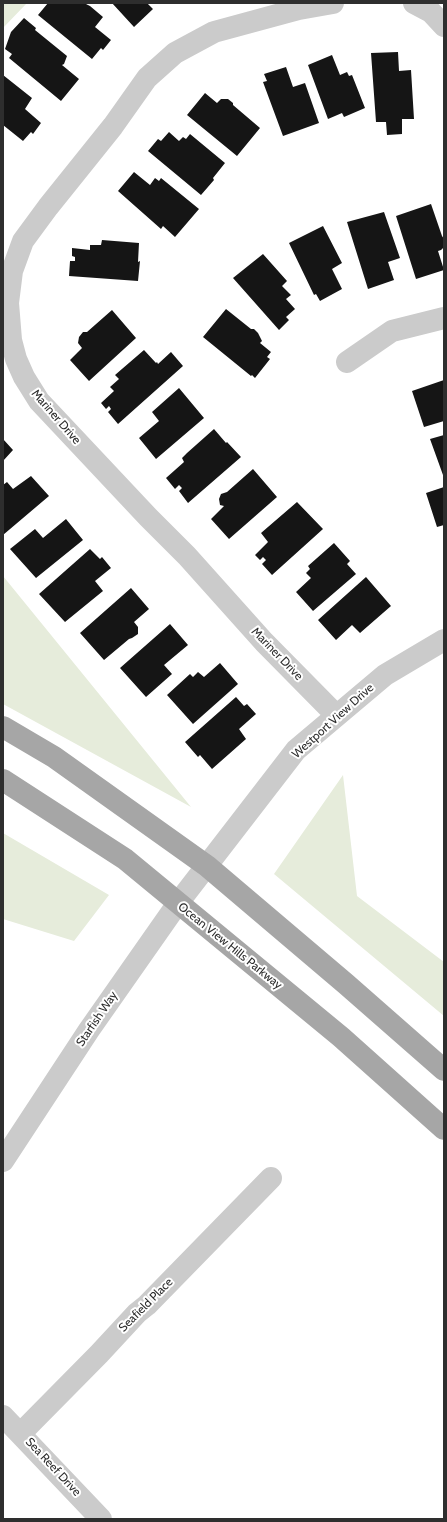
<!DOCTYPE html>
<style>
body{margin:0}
#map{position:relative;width:447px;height:1522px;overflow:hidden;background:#fff;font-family:Cabin,sans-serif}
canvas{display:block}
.frame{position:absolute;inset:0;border:4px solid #2e2e2e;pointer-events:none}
</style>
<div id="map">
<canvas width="447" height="1522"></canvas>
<div class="frame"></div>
</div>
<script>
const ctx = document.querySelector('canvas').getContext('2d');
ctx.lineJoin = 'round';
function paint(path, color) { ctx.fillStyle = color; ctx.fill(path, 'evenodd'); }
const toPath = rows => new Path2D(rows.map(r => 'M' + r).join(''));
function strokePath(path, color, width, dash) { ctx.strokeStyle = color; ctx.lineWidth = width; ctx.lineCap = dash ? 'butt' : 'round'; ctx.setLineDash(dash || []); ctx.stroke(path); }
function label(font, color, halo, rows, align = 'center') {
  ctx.font = font + ' Cabin,sans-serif'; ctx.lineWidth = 4; ctx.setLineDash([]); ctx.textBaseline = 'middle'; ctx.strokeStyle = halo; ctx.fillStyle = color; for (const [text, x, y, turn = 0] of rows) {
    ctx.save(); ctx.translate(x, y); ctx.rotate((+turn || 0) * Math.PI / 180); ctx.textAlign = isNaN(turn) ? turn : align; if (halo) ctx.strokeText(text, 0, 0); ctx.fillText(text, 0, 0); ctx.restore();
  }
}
paint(toPath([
 [3,3,27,3,3,28],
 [3,576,191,807,3,704],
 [343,775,357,896,444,962,444,1016,274,874],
 [3,833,109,895,74,941,3,919]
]), '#e6ecdb');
paint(toPath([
 [48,3,84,3,90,6,103,17,95,27,111,40,103,50,101,48,92,59,38,15],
 [112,3,147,3,153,9,134,27],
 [24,18,36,28,35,30,67,56,64,64,62,65,79,79,61,101,9,58,12,54,5,49,11,32],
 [398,52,399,71,411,70,414,119,402,119,402,134,387,135,386,122,376,122,371,53],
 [332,55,340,75,347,72,349,76,352,75,365,108,344,117,342,113,328,119,308,65],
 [286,67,293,87,305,83,319,123,283,136,263,82,267,81,264,74],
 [3,75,32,98,25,109,41,123,33,134,31,132,23,141,3,125],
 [205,93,217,103,221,99,228,99,233,103,233,105,260,128,237,156,187,115],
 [169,132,179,141,183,137,186,139,190,134,225,163,213,178,214,180,201,195,148,151,158,139,161,141],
 [134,172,150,185,155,178,159,181,161,178,199,209,175,237,163,226,161,229,118,191],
 [431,204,442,236,444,239,444,247,441,250,438,251,444,270,416,279,396,216],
 [384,212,400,258,388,262,394,280,368,289,347,222],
 [323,226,342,263,332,269,342,289,320,301,316,294,314,295,289,243],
 [102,240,139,243,138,262,140,261,138,281,69,276,70,261,75,261,75,257,72,256,72,248,90,250,90,245,101,245],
 [263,254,287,281,282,286,291,295,286,299,295,309,286,317,289,320,279,330,233,278],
 [226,309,251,329,254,329,258,333,262,341,260,343,271,352,267,357,270,359,255,378,252,375,251,376,203,337],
 [112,310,136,338,89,381,70,360,82,348,78,343,79,337,83,332,87,332],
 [144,350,156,363,157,362,158,364,171,352,183,366,118,424,108,412,111,409,109,406,106,409,101,403,114,391,110,387,119,379,115,375],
 [444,380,444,421,424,427,412,391],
 [179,388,204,418,156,459,139,438,159,421,152,412],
 [214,429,226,443,227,442,241,457,188,503,179,491,182,488,179,485,175,489,166,478,184,462,182,458,187,453],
 [444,435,444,475,443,475,430,439],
 [3,439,13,450,3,461],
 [253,469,277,497,229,539,211,519,224,506,220,505,219,499,221,494,227,492],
 [31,476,49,496,3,535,3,485,7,482,13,489],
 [444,487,444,525,437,527,426,493],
 [297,502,323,529,272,575,262,564,266,560,263,557,260,560,255,555,268,542,261,533],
 [66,519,83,540,36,578,10,549,35,529,43,538],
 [334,543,350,561,347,564,356,574,313,611,296,592,311,578,306,573,310,569,308,566],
 [90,549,100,559,102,557,111,568,95,581,103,591,65,622,39,594],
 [366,577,391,606,360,633,352,625,336,640,318,620],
 [131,588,149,609,134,622,138,627,138,634,132,638,129,639,104,660,80,633],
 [170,624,188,645,164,665,172,674,146,697,120,668],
 [220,663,238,684,193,724,167,695,190,674,193,677,198,672,204,677],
 [236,697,244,706,247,704,256,714,239,729,246,739,212,769,200,755,198,757,185,742]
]), '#151515');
strokePath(toPath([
 [333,3,299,9,214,32,175,53,147,78,113,126,48,207,23,241,12,271,8,303,11,340,16,359,24,377,39,401,148,517,187,556,264,642,336,715],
 [414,3,431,12,444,26],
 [347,362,392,331,444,318],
 [3,1161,89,1030,178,903,296,750,385,675,444,640],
 [3,1416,101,1519],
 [21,1433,99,1354,137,1313,147,1305,271,1178]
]), '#cbcbcb', 22);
strokePath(toPath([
 [3,727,54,757,207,866,346,984,444,1070],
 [3,780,125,859,341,1037,444,1129]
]), '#a6a6a6', 22);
label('12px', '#2e2e2e', '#fff', [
 ["Mariner Drive",56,417,49],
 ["Mariner Drive",277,654,46],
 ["Westport View Drive",333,721,-42],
 ["Ocean View Hills Parkway",230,946,39],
 ["Starfish Way",97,1019,-56],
 ["Seafield Place",146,1305,-45],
 ["Sea Reef Drive",53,1467,47]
]);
</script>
